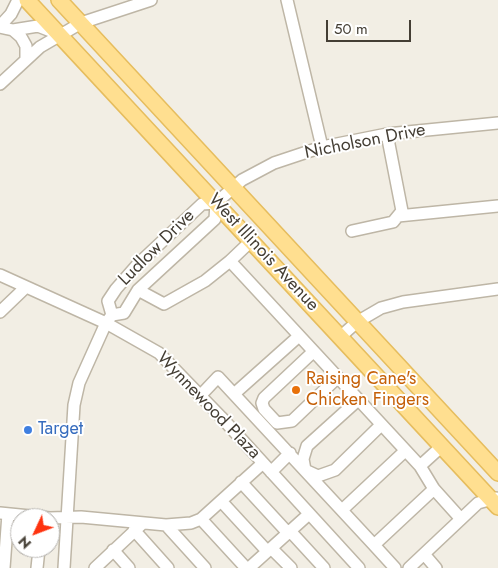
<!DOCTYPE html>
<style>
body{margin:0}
#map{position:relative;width:498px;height:568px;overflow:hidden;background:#f2eee4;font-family:Jost,sans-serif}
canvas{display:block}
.north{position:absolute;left:10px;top:508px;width:50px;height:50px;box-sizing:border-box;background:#fff;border:1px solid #b4b2ae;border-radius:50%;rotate:227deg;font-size:14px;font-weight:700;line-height:20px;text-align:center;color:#443e34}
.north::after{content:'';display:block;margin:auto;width:18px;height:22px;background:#fe330f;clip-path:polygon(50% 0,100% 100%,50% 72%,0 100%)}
.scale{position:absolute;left:326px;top:20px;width:85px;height:22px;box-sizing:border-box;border:2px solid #443e34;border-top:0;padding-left:6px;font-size:15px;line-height:18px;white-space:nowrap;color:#443e34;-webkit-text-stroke:4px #fff;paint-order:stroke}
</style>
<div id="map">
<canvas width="498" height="568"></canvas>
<div class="north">N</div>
<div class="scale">50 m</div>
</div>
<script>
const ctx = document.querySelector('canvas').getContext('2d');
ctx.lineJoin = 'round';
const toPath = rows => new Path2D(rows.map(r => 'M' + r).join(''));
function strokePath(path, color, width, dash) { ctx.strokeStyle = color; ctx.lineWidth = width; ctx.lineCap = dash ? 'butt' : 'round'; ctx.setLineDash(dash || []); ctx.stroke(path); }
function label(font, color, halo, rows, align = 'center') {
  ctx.font = font + ' Jost,sans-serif'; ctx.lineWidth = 4; ctx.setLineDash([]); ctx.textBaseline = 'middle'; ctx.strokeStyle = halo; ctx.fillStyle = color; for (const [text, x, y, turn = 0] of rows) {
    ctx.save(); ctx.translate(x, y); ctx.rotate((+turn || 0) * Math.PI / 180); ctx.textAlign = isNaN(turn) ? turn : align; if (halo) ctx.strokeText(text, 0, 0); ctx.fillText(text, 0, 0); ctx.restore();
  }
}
const minor = toPath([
 [287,0,322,147],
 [0,26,11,14,18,0],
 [0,27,13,30,21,37,26,46,26,59],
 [13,30,38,26,56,33],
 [0,84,40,47,81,23,151,0],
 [216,203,242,180,274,163,322,147,387,134,498,123],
 [398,216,498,206],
 [352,231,393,222,402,211,387,134],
 [230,261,251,241],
 [0,275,106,323,159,353,221,417,359,568],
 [138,290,164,304,205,281,230,261,420,466,442,446],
 [0,312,26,287],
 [112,315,108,301,116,289,137,265,202,204,216,203],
 [340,337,357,322,381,308,403,302,498,289],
 [313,352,264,398,262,403,264,409,277,423,292,421,337,378],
 [234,394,299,336],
 [200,396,218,377,374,545],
 [358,400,307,446,303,459,305,470,318,476,335,470,381,425],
 [420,466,434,489,461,519],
 [271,472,290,453],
 [241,482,288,533],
 [221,501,267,551],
 [342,510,405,451],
 [0,513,50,518],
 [50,518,81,517,166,525,191,523,201,519,263,463],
 [201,519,246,568],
 [166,525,205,568],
 [134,530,168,568],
 [290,531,324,568],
 [25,548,39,549,37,568],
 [271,548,291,568],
 [113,550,129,568],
 [424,554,436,568],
 [4,568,8,514],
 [64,568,74,405,79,383,106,323,112,315,124,313,138,290,215,219,216,203],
 [95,568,143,523],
 [249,568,309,514],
 [395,568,374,545,434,489],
 [409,568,478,503,496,498]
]);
const major = toPath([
 [27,0,498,507],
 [59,0,498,473]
]);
strokePath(minor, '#beb6a6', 14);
strokePath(major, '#e6bd5e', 18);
strokePath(minor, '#fff', 11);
strokePath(major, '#ffdf90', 15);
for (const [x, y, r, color] of [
 [296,390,5,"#e8710a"],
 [28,430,5,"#3f7fe0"]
]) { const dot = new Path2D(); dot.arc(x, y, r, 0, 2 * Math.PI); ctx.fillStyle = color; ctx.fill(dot); strokePath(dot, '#fff', 2); }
label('18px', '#443e34', '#fff', [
 ["Nicholson Drive",365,142,-11],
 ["Ludlow Drive",157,248,-45],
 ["West Illinois Avenue",263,253,47],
 ["Wynnewood Plaza",208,406,46]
]);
label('18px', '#c56008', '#fff', [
 ["Raising Cane's",306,380],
 ["Chicken Fingers",306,401]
], 'left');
label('18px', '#366cbe', '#fff', [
 ["Target",38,430]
], 'left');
</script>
